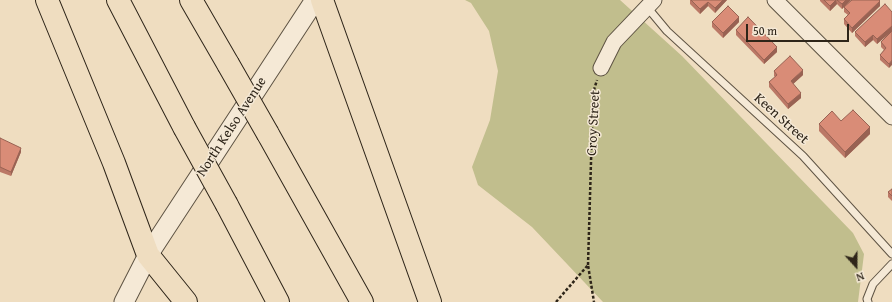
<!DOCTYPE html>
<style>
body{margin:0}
#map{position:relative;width:892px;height:302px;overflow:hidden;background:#efddc0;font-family:"Gentium Book Plus",serif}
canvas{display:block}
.north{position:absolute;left:836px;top:246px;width:40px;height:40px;-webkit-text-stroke:3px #f5e9d6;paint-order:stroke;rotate:159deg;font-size:11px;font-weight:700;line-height:16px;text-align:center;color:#2e2519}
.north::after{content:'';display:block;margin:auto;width:14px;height:18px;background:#2e2519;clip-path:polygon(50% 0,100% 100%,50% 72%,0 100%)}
.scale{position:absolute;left:746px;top:24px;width:103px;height:18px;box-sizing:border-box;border:2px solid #2e2519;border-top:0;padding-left:5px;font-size:12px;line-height:14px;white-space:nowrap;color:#2e2519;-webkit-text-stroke:3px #f5e9d6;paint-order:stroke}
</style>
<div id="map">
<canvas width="892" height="302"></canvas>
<div class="north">N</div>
<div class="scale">50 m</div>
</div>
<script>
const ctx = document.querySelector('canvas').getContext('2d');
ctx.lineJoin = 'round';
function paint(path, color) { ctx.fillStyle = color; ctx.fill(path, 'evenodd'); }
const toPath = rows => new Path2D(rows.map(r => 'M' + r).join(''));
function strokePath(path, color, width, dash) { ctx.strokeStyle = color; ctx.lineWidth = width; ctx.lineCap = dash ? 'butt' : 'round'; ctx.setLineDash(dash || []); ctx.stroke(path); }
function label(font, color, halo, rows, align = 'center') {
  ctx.font = font + ' "Gentium Book Plus",serif'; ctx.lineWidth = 3; ctx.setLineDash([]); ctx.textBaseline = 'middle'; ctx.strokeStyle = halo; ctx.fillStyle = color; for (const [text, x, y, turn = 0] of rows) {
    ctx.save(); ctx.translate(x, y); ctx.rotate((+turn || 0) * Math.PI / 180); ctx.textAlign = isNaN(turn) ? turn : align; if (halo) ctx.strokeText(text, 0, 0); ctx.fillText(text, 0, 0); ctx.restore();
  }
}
paint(toPath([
 [465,0,620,0,682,56,853,233,864,254,858,302,603,302,532,227,478,185,472,167,490,120,498,71,489,31,471,3]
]), '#c1be8d');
const service = toPath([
 [647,7,667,31,803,156,892,254],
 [868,302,867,299,873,284,892,264]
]);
const minor = toPath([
 [775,0,892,117],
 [601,68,614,42,654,0]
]);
const tertiary = toPath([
 [124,302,148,255,315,0]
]);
const motorway = toPath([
 [47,0,114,163,148,255,186,302],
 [118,0,184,127],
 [191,0,228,64],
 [322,0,430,302],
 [268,134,362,302],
 [227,205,278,302]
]);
strokePath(service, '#5e5343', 9);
strokePath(minor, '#5e5343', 17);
strokePath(tertiary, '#5e5343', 21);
strokePath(motorway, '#2e2519', 24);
strokePath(toPath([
 [588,265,593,93,597,80],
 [556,302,588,265,594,302]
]), '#2e2519', 2.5, [3, 2]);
strokePath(service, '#f5e9d6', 7);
strokePath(minor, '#f5e9d6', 15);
strokePath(tertiary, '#f5e9d6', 19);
strokePath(motorway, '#efddc0', 22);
const motorwayBridge = toPath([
 [228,64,268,134],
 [184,127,227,205]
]);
strokePath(motorwayBridge, '#2e2519', 24, []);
strokePath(motorwayBridge, '#efddc0', 22);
paint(toPath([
 [690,0,727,0,715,13,708,6,700,14,690,4],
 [820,0,851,0,842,9,837,4,830,11,820,1],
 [880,6,852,33,844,24,844,19,848,15,844,12,844,7],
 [892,12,892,31,877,44,873,40,865,47,855,36,855,32],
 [712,22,739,22,723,38,712,27],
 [736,30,777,52,764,64,736,35],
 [892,31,889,68,880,60,880,55,884,50,881,47,881,42],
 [774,71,803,75,793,84,801,98,788,109,769,87,769,82,775,77,774,76],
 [841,121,870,134,845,158,819,131,819,124],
 [0,138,21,152,11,176,0,172],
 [892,189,892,201,888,197,888,192]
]), '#bb7866');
paint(toPath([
 [723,0,727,0,715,13,715,8],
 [836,0,837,4,830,11,830,6],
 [846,0,851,0,842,9,842,4],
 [880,1,880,6,852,33,852,28],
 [708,2,708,6,700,14,700,9],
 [739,17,739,22,723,38,723,33],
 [892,26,892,31,877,44,877,39],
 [873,35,873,40,865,47,865,42],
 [777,47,777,52,764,64,764,60],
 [892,60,892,65,889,68,889,64],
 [803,70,803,75,791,86,791,81],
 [801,93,801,98,788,109,788,104],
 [870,127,870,134,845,158,845,152],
 [21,148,21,152,11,176,11,172]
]), '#986253');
const building = toPath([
 [691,0,723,0,715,8,708,2,700,9,691,0],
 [824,0,836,0,830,6,824,0],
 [837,0,846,0,842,4,837,0],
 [852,0,879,0,880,1,852,28,844,19,850,13,844,7,852,0],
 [885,4,892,12,892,26,877,39,873,35,865,42,855,32,885,4],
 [728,6,739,17,723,33,712,22,728,6],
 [748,17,777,47,764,60,736,30,748,17],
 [892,31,892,60,889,64,880,55,886,48,881,42,892,31],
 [790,56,803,70,791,81,801,93,788,104,769,82,777,75,774,71,790,56],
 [853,110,870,127,845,152,819,124,832,111,841,121,853,110],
 [0,138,21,148,11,172,0,167,0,138],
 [892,189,892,196,888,192,892,189]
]);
paint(building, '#d98c77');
strokePath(building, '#986253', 1);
label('14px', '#2e2519', '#f5e9d6', [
 ["Keen Street",781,119,42],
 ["Croy Street",594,123,-87],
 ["North Kelso Avenue",232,127,-57]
]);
</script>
